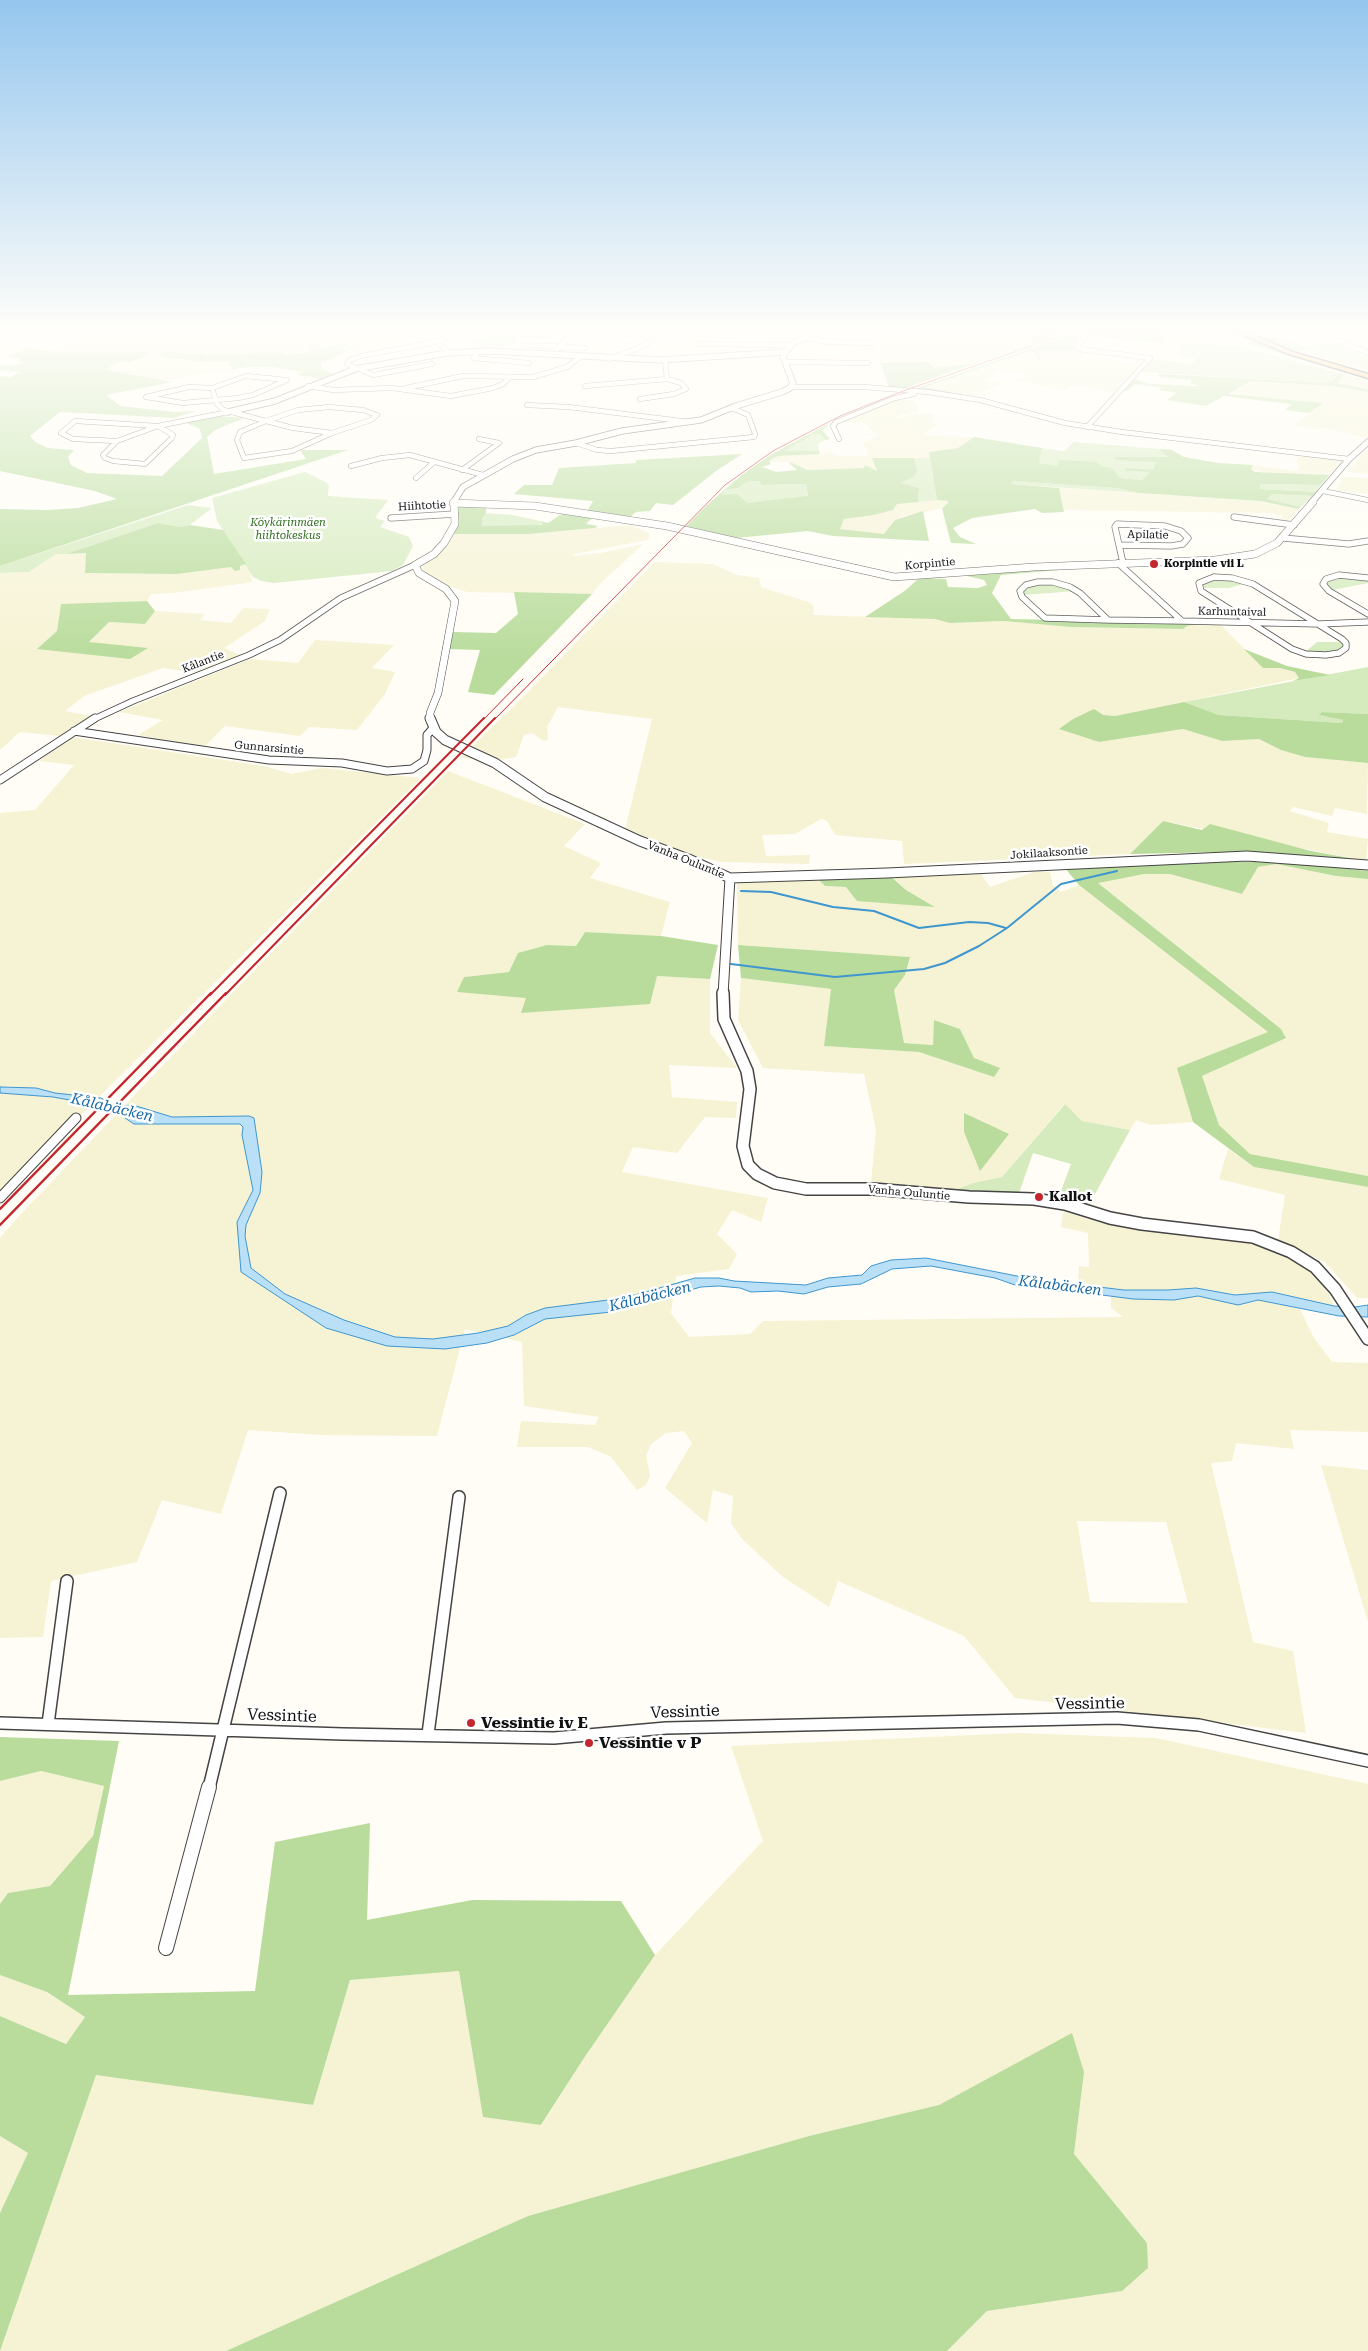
<!DOCTYPE html>
<meta charset="utf-8">
<style>
body{margin:0}
canvas{display:block;background:#fffdf5}
</style>
<canvas width="1368" height="2351"></canvas>
<script>
const ctx = document.querySelector('canvas').getContext('2d');
ctx.lineJoin = 'round';
function paint(path, color) { ctx.fillStyle = color; ctx.fill(path, 'evenodd'); }
const toPath = rows => new Path2D(rows.map(r => 'M' + r).join(''));
function strokePath(path, color, width, dash) { ctx.strokeStyle = color; ctx.lineWidth = width; ctx.lineCap = dash ? 'butt' : 'round'; ctx.setLineDash(dash || []); ctx.stroke(path); }
function label(font, color, halo, rows, align = 'center') {
  ctx.font = font + ' "Roboto Serif",serif'; ctx.lineWidth = 5; ctx.setLineDash([]); ctx.textBaseline = 'middle'; ctx.strokeStyle = halo; ctx.fillStyle = color; for (const [text, x, y, turn = 0] of rows) {
    ctx.save(); ctx.translate(x, y); ctx.rotate((+turn || 0) * Math.PI / 180); ctx.textAlign = isNaN(turn) ? turn : align; if (halo) ctx.strokeText(text, 0, 0); ctx.fillText(text, 0, 0); ctx.restore();
  }
}
paint(toPath([
 [28,331,437,331,400,342,348,351,339,348,351,344,285,355,205,355,203,353,159,357,209,362,228,361,232,368,165,381,105,370,120,361,133,361,144,357,147,352,57,352,67,346,72,334,28,336],
 [669,331,727,331,725,335,710,337,708,343,700,343,681,342,683,336],
 [916,331,1034,331,1035,335,1033,342,1028,345,971,364,934,368,928,362,880,363,880,332],
 [1166,331,1224,331,1236,339,1230,342,1160,342],
 [1041,350,1084,351,1088,352,1083,356,1140,366,1113,393,1075,385,1063,390,1015,380,1024,378,1025,373,1000,370,986,380,1002,383,973,397,924,387,1030,351,1036,356],
 [1344,374,1368,381,1368,390,1336,382],
 [1251,381,1332,386,1368,392,1368,438,1325,428,1318,429,1292,425,1322,403,1227,394],
 [893,400,912,400,917,405,918,411,900,415,898,418,917,414,933,414,937,426,924,433,929,436,974,437,958,448,929,452,930,458,873,458,877,472,872,471,865,465,864,468,807,470,790,462,768,462,778,456,832,453,838,456,865,456,868,453,863,443,878,436,863,422,841,422],
 [1366,450,1368,450,1368,474,1348,472],
 [1299,455,1336,459,1342,462,1329,475,1290,474,1255,471,1251,469,1253,465,1295,471,1301,466,1296,463],
 [1345,477,1368,478,1368,494,1336,490],
 [1059,488,1261,501,1298,509,1287,522,1280,521,1283,516,1271,513,1064,510],
 [937,500,948,501,948,503,938,509,900,517,884,534,839,529,844,519,893,510,897,504],
 [631,525,649,533,650,535,648,540,574,554,573,556,601,553,643,544,602,582,592,594,467,592,447,586,423,572,423,565,437,555,454,534,529,534],
 [86,553,85,573,177,574,246,564,253,582,173,593,151,594,147,601,61,605,57,631,38,649,89,643,109,622,145,624,155,611,205,614,200,620,231,623,243,608,270,609,265,621,224,648,240,655,198,673,163,668,84,696,65,711,92,716,59,736,20,732,0,750,0,573,29,572,56,554],
 [655,562,713,564,737,575,759,578,761,587,811,603,814,607,813,615,935,619,950,623,1006,621,1071,627,1183,629,1187,626,1202,623,1219,623,1263,668,1281,668,1295,672,1300,678,1115,716,1103,715,1073,719,1060,729,1099,742,1183,729,1222,741,1259,739,1281,750,1305,757,1368,763,1367,814,1335,808,1332,816,1293,807,1290,811,1329,823,1327,832,1368,839,1366,861,1163,821,1130,854,904,864,902,841,835,835,827,821,821,819,795,834,762,835,766,856,810,855,809,864,721,862,696,856,625,830,652,719,558,707,547,727,548,739,546,741,542,740,532,733,524,735,516,757,492,761,460,758,526,694],
 [315,640,394,645,372,668,395,672,385,694,357,730,309,727,300,736,225,726,204,747,138,735,163,720,119,712,250,659,298,663],
 [72,737,264,766,292,774,322,768,421,778,96,1100,0,1200,0,813,35,810,74,765,39,761],
 [448,771,585,824,564,846,601,863,590,878,670,902,661,936,585,932,576,946,547,945,509,972,464,977,527,998,522,1013,657,976,710,979,710,1033,737,1068,669,1065,672,1097,737,1102,736,1118,705,1117,677,1153,633,1147,622,1172,768,1198,761,1222,732,1210,717,1234,737,1254,729,1269,676,1276,671,1313,689,1337,750,1334,763,1321,1123,1317,1111,1308,1111,1296,1174,1300,1198,1296,1238,1305,1258,1300,1300,1309,1314,1338,1332,1362,1368,1363,1368,1432,1290,1430,1294,1449,1236,1443,1232,1461,1211,1463,1253,1642,1293,1651,1306,1733,1015,1698,964,1636,838,1581,829,1607,783,1577,742,1539,731,1523,733,1496,713,1490,707,1523,665,1488,692,1443,684,1431,666,1433,651,1444,646,1456,650,1476,646,1485,637,1490,610,1456,587,1447,517,1447,521,1421,595,1425,599,1417,524,1406,522,1342,465,1329,437,1436,321,1435,248,1430,221,1514,162,1500,137,1562,51,1581,43,1637,0,1638,0,1238,18,1217,214,1012],
 [1077,1521,1166,1522,1188,1603,1090,1602],
 [1276,864,1336,876,1368,879,1368,1176,1250,1154,1219,1125,1202,1076,1286,1038,1281,1029,1097,882,1144,874,1170,874,1242,894,1258,867],
 [979,871,990,887,1037,871,1050,872,1053,885,1061,892,1079,885,1269,1032,1178,1068,1193,1122,1151,1125,1136,1120,1130,1130,1082,1121,1064,1104,1002,1177,973,1183,947,1193,871,1183,876,1130,864,1074,763,1068,738,1020,741,978,831,989,824,1046,919,1052,994,1077,974,1058,960,1029,935,1020,934,1045,904,1043,894,990,905,975,910,957,738,945,737,883,816,877,825,886,846,887,934,906,906,890,892,876],
 [1228,1149,1254,1167,1368,1187,1368,1298,1357,1298,1325,1262,1278,1241,1285,1195,1219,1179],
 [1063,1211,1101,1223,1168,1233,1244,1238,1297,1260,1325,1285,1334,1306,1272,1292,1235,1295,1196,1288,1168,1290,1124,1290,1078,1284,1079,1266,1089,1267,1088,1233,1061,1227],
 [1321,1465,1368,1470,1368,1622],
 [1018,1733,1156,1738,1368,1784,1368,2351,947,2351,987,2311,1122,2291,1147,2243,1074,2154,1084,2072,998,2074,939,2105,809,2136,528,2216,226,2351,0,2351,95,2074,313,2105,350,1980,459,1971,483,2116,542,2125,584,2058,655,1955,763,1841,731,1746],
 [41,1771,104,1786,93,1836,50,1886,8,1893,0,1904,0,1781],
 [0,1975,47,1992,85,2017,66,2044,0,2016],
 [0,2136,28,2153,0,2213]
]), '#f6f3d4');
paint(toPath([
 [508,331,545,334,543,339,517,338,512,344,472,351,476,346,472,342],
 [1180,343,1238,346,1339,373,1330,382,1326,383,1141,372,1153,359,1193,364,1195,358,1177,356,1182,346],
 [814,434,819,434,826,440,818,444,819,451,784,452],
 [1074,442,1159,449,1169,457,1151,460,1156,462,1153,470,1126,471,1151,472,1142,480,1120,478,1112,468,1058,466,1039,463,1042,448,1064,451],
 [914,458,930,458,937,500,918,502,919,488,900,483,912,477,916,471],
 [305,472,326,482,329,485,328,496,388,500,375,518,385,521,380,527,409,537,413,546,403,565,392,571,274,583,261,581,253,577,217,521,212,498],
 [760,481,762,485,806,484,808,497,747,503,722,495,725,490,738,488,747,482],
 [1012,481,1116,488,1139,493,1011,484],
 [1261,484,1321,485,1316,492,1259,489],
 [1272,494,1313,496,1301,507,1266,499],
 [188,505,212,508,190,525,181,527,158,523,66,554,56,554,29,572,0,573,0,566],
 [486,513,513,515,540,521,543,524,531,526,482,526,482,519],
 [1334,577,1368,579,1368,583,1333,590,1327,586,1327,582],
 [1215,578,1247,583,1229,588,1201,588,1201,585],
 [1038,584,1052,584,1076,591,1023,595,1023,591,1026,587],
 [1317,642,1343,642,1344,645,1342,649,1330,654,1305,652],
 [1368,667,1368,714,1320,712,1320,715,1343,720,1342,723,1219,715,1184,702],
 [1065,1104,1082,1121,1130,1130,1089,1205,1058,1199,1071,1164,1033,1153,1019,1193,947,1193,973,1183,1002,1177]
]), '#d5ebbd');
paint(toPath([
 [1034,331,1066,331,905,388,889,387,880,363,928,362,934,368,971,364,1028,345,1033,342],
 [1079,331,1166,331,1160,342,1086,336],
 [1075,333,1080,336,1074,346,1075,348,1084,351,1041,350,1040,361,1038,361,1035,353,1030,351,925,387,973,397,915,389],
 [1272,337,1282,340,1310,348,1300,352,1264,339],
 [1255,341,1277,349,1324,364,1320,365,1249,344],
 [351,344,340,348,348,351,321,363,321,369,333,374,320,379,298,375,303,372,273,367,248,367,228,370,232,368,228,361,198,362,183,359,159,357,163,352,177,352,177,354,203,353,205,355,281,352,285,355,310,352,311,348,316,346,321,348],
 [28,348,57,352,148,352,144,357,130,362,120,361,105,370,173,382,106,395,120,406,174,412,196,411,174,418,60,412,30,436,35,442,48,448,74,450,68,457,71,465,87,473,162,476,202,438,200,429,180,420,219,416,244,418,215,430,207,437,214,474,306,459,300,450,348,450,0,566,0,509,47,510,78,508,117,499,95,491,0,471,0,376,10,377,20,372,0,370,0,366,17,365,24,363,18,361,20,358,7,357],
 [1339,373,1344,374,1337,383,1367,389,1368,392,1332,386,1251,381,1228,394,1323,403,1309,413,1285,410,1292,404,1224,396,1206,406,1167,400,1177,393,1159,390,1161,387,1135,384,1127,391,1123,391,1134,379,1150,384,1196,386,1200,385,1190,384,1192,380,1158,377,1159,374,1326,383,1331,382],
 [826,425,828,426,822,430,830,439,826,440,819,434,814,434,785,451,819,451,820,454,778,456,769,461,771,464,762,467,777,472,797,470,789,463,790,462,807,470,864,468,865,465,877,471,872,458,914,458,917,471,913,477,901,483,919,488,918,502,897,504,893,510,873,515,844,519,840,529,884,534,895,520,923,511,929,541,833,536,808,531,736,538,686,526,707,505,743,474,772,454],
 [760,481,761,485,806,484,808,496,747,503,737,494,722,495,725,490,738,488,747,482],
 [974,437,1042,448,1039,463,1057,466,1060,460,1098,462,1100,466,1112,468,1120,478,1142,480,1150,472,1125,471,1126,468,1153,470,1156,462,1115,460,1115,457,1168,457,1159,449,1172,450,1184,457,1218,463,1253,465,1251,469,1255,472,1329,475,1321,485,1261,484,1259,489,1316,492,1313,496,1272,494,1267,499,1301,507,1298,509,1261,501,1139,493,1116,488,1013,481,1011,484,1059,488,1064,512,1042,513,1035,509,972,518,953,528,960,537,976,544,951,543,942,508,948,503,948,501,937,500,929,452,958,448],
 [742,454,716,471,673,505,656,503,650,511,636,512,630,517,586,513,593,501,514,494,524,485,552,485,559,468,636,463,636,460],
 [455,504,486,505,486,513,482,519,482,526,541,525,543,524,540,521,548,523,563,513,600,518,592,518,586,524,598,526,595,528,529,534,454,534,459,519],
 [158,523,181,527,190,525,223,530,246,564,240,566,240,570,235,571,231,567,177,574,85,573,86,553,66,554],
 [1095,567,1001,575,992,593,1011,619,1202,623,1187,626,1183,629,1071,627,1004,621,950,623,935,619,865,617,906,590,919,578,946,579,948,587,978,588,987,585,984,580,967,576,968,573],
 [514,592,592,594,494,695,468,692,480,650,448,649,453,632,496,633,518,614],
 [147,601,155,611,145,624,109,622,89,642,148,648,130,659,37,649,57,631,61,604],
 [1244,649,1287,666,1330,675,1293,681,1299,678,1295,672,1280,668,1263,668],
 [1184,702,1219,715,1342,723,1343,720,1319,715,1321,712,1368,714,1368,763,1305,757,1281,750,1259,739,1222,741,1183,729,1099,742,1059,729,1073,719,1094,709,1103,715,1115,716],
 [1163,821,1202,830,1210,824,1311,851,1366,861,1225,852,1130,854],
 [1221,862,1286,862,1368,871,1368,879,1336,876,1276,864,1258,867,1242,894,1170,874,1144,874,1098,883,1281,1029,1286,1038,1202,1076,1219,1125,1250,1154,1368,1176,1368,1187,1254,1167,1193,1122,1177,1068,1268,1032,1079,885,1065,868],
 [887,873,906,890,935,907,857,901,846,887,825,886,814,875],
 [585,932,661,936,718,945,710,979,657,976,650,1004,521,1013,526,998,457,992,464,977,509,972,518,953,547,945,576,946],
 [738,945,910,957,905,975,894,990,904,1043,933,1045,934,1020,960,1029,974,1058,1000,1068,994,1077,919,1052,824,1046,831,989,741,978],
 [964,1113,1009,1134,980,1171,964,1132],
 [0,1737,119,1741,68,1995,255,1991,275,1842,370,1823,367,1920,472,1900,621,1901,655,1955,584,2058,541,2125,483,2117,459,1971,350,1980,313,2105,96,2075,0,2351,0,2213,28,2153,0,2136,0,2016,66,2044,85,2017,47,1992,0,1975,0,1904,8,1893,50,1886,93,1836,104,1786,41,1771,0,1781],
 [1072,2033,1084,2072,1074,2154,1147,2243,1148,2268,1122,2291,987,2311,947,2351,226,2351,528,2216,809,2136,939,2105]
]), '#b9dc9c');
paint(toPath([
 [1326,342,1368,354,1368,370,1302,352,1309,349,1304,347]
]), '#e6f2cf');
const water = toPath([
 [0,1087,36,1088,55,1093,101,1098,109,1103,119,1106,133,1105,172,1117,249,1116,254,1118,262,1172,260,1193,246,1225,245,1236,251,1268,285,1294,344,1320,395,1337,433,1339,478,1333,508,1326,526,1315,545,1308,624,1298,695,1278,719,1278,734,1281,806,1285,828,1278,862,1275,871,1266,891,1260,926,1258,1032,1279,1124,1290,1168,1290,1196,1288,1235,1295,1272,1292,1334,1306,1355,1307,1368,1305,1368,1317,1339,1316,1258,1300,1238,1305,1198,1296,1174,1300,1133,1299,1071,1291,1055,1291,1015,1285,995,1278,931,1266,892,1269,861,1284,828,1287,804,1294,778,1291,751,1292,740,1288,719,1286,701,1287,611,1312,545,1319,514,1335,487,1343,445,1349,387,1346,326,1328,241,1272,237,1222,253,1190,242,1135,243,1127,240,1124,134,1124,116,1112,91,1104,53,1097,0,1093,0,1087]
]);
paint(water, '#b9e0f7');
strokePath(water, '#3f96cf', 1);
strokePath(toPath([
 [806,331,811,334]
]), '#3f96cf', 1);
strokePath(toPath([
 [741,891,771,892,833,907,874,911,919,928,969,922,988,923,1006,928],
 [731,964,835,977,924,969,945,963,979,946,1007,928,1061,884,1117,871]
]), '#3f96cf', 2);
const minorFar5 = toPath([
 [586,331,642,335,652,340,648,344,609,359],
 [1074,331,1085,336,1077,346,1079,349,1150,358,1087,427],
 [1368,333,1337,342,1368,352],
 [806,338,829,342,874,343],
 [436,342,445,348,447,353],
 [700,344,790,345],
 [525,345,585,348],
 [557,349,574,331],
 [477,351,474,358,529,363],
 [785,362,868,363],
 [432,364,373,375,347,364,350,360,361,356,431,343,472,331],
 [246,376,287,380,253,395,238,398,183,403,146,397,189,387,212,388,246,376],
 [308,386,333,390,392,388,451,396,493,388,503,384,509,378],
 [585,386,667,379],
 [792,387,864,387,928,392,980,400,1065,423,1122,432,1349,459],
 [212,388,217,404,224,410,266,421],
 [406,388,463,376,533,377,567,367,580,357],
 [640,399,674,394,686,389,681,383,667,379,665,360],
 [527,405,569,407,689,422],
 [266,421,293,428,332,433],
 [266,421,240,432,237,440,244,458,292,451,332,433],
 [266,421,298,410,329,407,363,410,377,415,371,420,332,433],
 [158,426,228,412],
 [839,439,833,426,836,422,895,398,914,394],
 [117,441,103,455,105,458,113,461,145,464,172,438,173,435,158,426],
 [117,441,73,439,61,433,75,421,158,426],
 [117,441,158,426],
 [576,443,597,450,611,451,754,437,755,434,748,415,732,408],
 [351,466,382,458,410,455,483,475],
 [462,470,499,443,479,439],
 [416,478,433,463],
 [1323,491,1368,500]
]);
const minorFar4 = toPath([
 [1234,517,1294,525],
 [391,518,455,514],
 [1283,538,1349,544,1368,541],
 [1119,545,1171,546,1183,544,1188,538,1181,531,1165,526,1117,524,1115,527,1123,563],
 [1118,563,1182,621,1319,624,1368,622],
 [1214,577,1232,578,1253,584,1342,639,1346,643,1346,648,1339,653,1326,655,1306,654,1292,649,1201,591,1199,583,1214,577],
 [1368,578,1339,575,1326,579,1323,584,1329,591,1368,614],
 [1038,582,1053,582,1070,587,1080,593,1108,620,1045,618,1022,597,1020,591,1026,585,1038,582],
 [1108,620,1182,621],
 [92,720,133,701,249,655,280,640,341,598,415,565]
]);
const minorFar3 = toPath([
 [74,731,269,760,342,763,387,771,412,769,424,761,427,750,427,735,433,728],
 [0,780,95,718]
]);
const minorFar2 = toPath([
 [0,1198,76,1118]
]);
const minorFar1 = toPath([
 [0,1723,343,1734,554,1738,666,1728,1117,1718,1199,1725,1368,1761],
 [48,1724,67,1581],
 [428,1734,459,1497],
 [209,1788,280,1493]
]);
const minor = toPath([
 [166,1948,209,1787]
]);
const tertiaryFar3 = toPath([
 [1365,331,1368,332],
 [228,412,275,401,355,369,447,353,490,351,660,360,785,352],
 [453,503,463,487,513,459,536,450,576,443,622,431,701,420,736,406,782,392,790,388,793,383,783,357,785,352,795,342,821,331],
 [1311,503,1349,459,1368,442]
]);
const tertiaryFar2 = toPath([
 [453,503,535,506,667,526,894,577,1034,567,1215,560,1255,554,1277,543,1313,502],
 [430,720,430,713,438,693,455,601,446,589,419,573,415,565,434,554,444,543,455,524,454,502]
]);
const tertiaryFar1 = toPath([
 [430,718,436,732,445,740,495,763,545,797,640,841,691,860,730,878,723,995],
 [730,878,887,873,1247,856,1368,865]
]);
const tertiary = toPath([
 [723,993,724,1019,747,1071,750,1089,743,1146,748,1165,757,1174,775,1183,806,1189,873,1189,969,1197,1034,1199,1065,1204,1110,1218,1142,1224,1253,1237,1291,1252,1315,1267,1335,1289,1368,1339]
]);
const trunk = toPath([
 [1234,331,1244,331,1293,352,1368,374,1368,378,1289,354,1234,331]
]);
strokePath(minorFar5, '#444', 5.5);
strokePath(minorFar4, '#444', 7);
strokePath(minorFar3, '#444', 9);
strokePath(minorFar2, '#444', 11);
strokePath(minorFar1, '#444', 14);
strokePath(minor, '#444', 16);
strokePath(tertiaryFar3, '#444', 7);
strokePath(tertiaryFar2, '#444', 8);
strokePath(tertiaryFar1, '#444', 11);
strokePath(tertiary, '#444', 14);
strokePath(trunk, '#222', 3);
strokePath(minorFar5, '#fff', 4.5);
strokePath(minorFar4, '#fff', 5.5);
strokePath(minorFar3, '#fff', 7);
strokePath(minorFar2, '#fff', 9);
strokePath(minorFar1, '#fff', 11);
strokePath(minor, '#fff', 14);
strokePath(tertiaryFar3, '#fff', 5.5);
strokePath(tertiaryFar2, '#fff', 7);
strokePath(tertiaryFar1, '#fff', 9);
strokePath(tertiary, '#fff', 11);
paint(trunk, '#f7bc64');
strokePath(toPath([
 [483,720,523,679],
 [494,720,725,485,773,451,840,416,903,391,1074,331]
]), '#c4262e', 1);
strokePath(toPath([
 [210,995,484,718],
 [225,995,495,718]
]), '#c4262e', 2);
strokePath(toPath([
 [0,1209,211,993],
 [0,1225,226,993]
]), '#c4262e', 2.5);
const sky = ctx.createLinearGradient(0, 0, 0, 661);
sky.addColorStop(0, '#95c6ee');
sky.addColorStop(0.5, '#fffefa');
sky.addColorStop(1, '#fffefa00');
ctx.fillStyle = sky;
ctx.fillRect(0, 0, 1368, 661);
for (const [x, y, r, color] of [
 [1154,564,5,"#c4262e"],
 [1039,1197,5,"#c4262e"],
 [471,1723,5,"#c4262e"],
 [589,1743,5,"#c4262e"]
]) { const dot = new Path2D(); dot.arc(x, y, r, 0, 2 * Math.PI); ctx.fillStyle = color; ctx.fill(dot); strokePath(dot, '#fff', 2); }
label('11px', '#111', '#fff', [
 ["Hiihtotie",422,506,-3],
 ["Apilatie",1148,535,1],
 ["Korpintie",930,564,-5],
 ["Karhuntaival",1232,612,1],
 ["Kålantie",203,662,-21],
 ["Gunnarsintie",269,748,5],
 ["Jokilaaksontie",1049,853,-4],
 ["Vanha Ouluntie",686,860,22],
 ["Vanha Ouluntie",909,1193,5]
]);
label('italic 11px', '#2f6b1f', '#fff', [
 ["Köykärinmäen",288,523],
 ["hiihtokeskus",288,536]
]);
label('bold 11px', '#111', '#fff', [
 ["Korpintie vii L",1164,564]
], 'left');
label('bold 14px', '#111', '#fff', [
 ["Kallot",1049,1197]
], 'left');
label('italic 15px', '#1768a6', '#fff', [
 ["Kålabäcken",112,1108,13],
 ["Kålabäcken",1060,1286,7],
 ["Kålabäcken",650,1297,-14]
]);
label('16px', '#111', '#fff', [
 ["Vessintie",1090,1704,-1],
 ["Vessintie",685,1712,-2],
 ["Vessintie",282,1716,2]
]);
label('bold 16px', '#111', '#fff', [
 ["Vessintie iv E",481,1723],
 ["Vessintie v P",599,1743]
], 'left');
</script>
